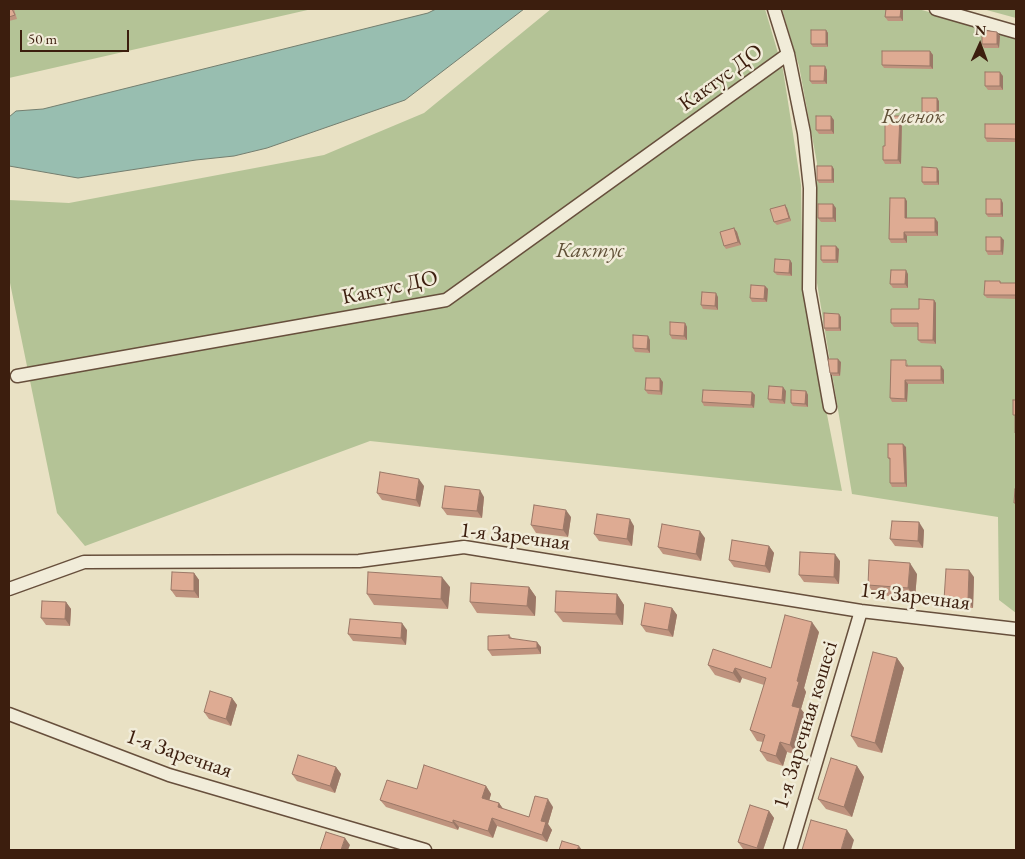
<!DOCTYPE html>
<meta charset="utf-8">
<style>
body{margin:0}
#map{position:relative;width:1025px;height:859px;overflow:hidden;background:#e9e1c4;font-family:"EB Garamond",serif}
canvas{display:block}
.frame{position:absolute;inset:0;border:10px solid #3c1e0e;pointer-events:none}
.north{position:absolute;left:955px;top:20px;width:50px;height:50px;-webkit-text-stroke:4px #f1ecd9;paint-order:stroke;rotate:2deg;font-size:14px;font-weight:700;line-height:20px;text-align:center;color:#3c1e0e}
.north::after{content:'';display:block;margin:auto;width:18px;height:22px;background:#3c1e0e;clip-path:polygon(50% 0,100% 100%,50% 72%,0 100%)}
.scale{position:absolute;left:20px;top:30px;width:109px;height:22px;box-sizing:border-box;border:2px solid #3c1e0e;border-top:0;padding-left:6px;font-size:15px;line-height:18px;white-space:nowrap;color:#3c1e0e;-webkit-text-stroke:4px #f1ecd9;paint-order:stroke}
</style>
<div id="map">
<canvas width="1025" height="859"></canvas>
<div class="frame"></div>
<div class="north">N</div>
<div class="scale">50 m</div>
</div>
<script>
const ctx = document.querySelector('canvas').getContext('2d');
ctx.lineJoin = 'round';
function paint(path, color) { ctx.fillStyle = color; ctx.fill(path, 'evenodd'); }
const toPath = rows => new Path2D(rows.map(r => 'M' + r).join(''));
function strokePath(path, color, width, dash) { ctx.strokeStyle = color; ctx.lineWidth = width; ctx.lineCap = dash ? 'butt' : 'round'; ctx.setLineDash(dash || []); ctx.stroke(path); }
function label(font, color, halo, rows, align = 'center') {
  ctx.font = font + ' "EB Garamond",serif'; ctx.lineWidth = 5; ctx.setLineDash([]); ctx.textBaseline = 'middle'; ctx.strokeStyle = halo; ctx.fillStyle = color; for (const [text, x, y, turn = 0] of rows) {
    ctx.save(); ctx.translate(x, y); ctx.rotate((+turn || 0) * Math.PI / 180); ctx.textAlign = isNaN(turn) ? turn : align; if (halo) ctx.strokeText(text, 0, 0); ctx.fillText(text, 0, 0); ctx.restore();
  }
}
paint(toPath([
 [9,9,312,9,9,78],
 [551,9,765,9,783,70,801,185,803,292,842,491,370,441,85,546,57,513,9,278,9,200,69,203,324,155,424,113],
 [782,9,918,9,1016,35,1016,613,999,600,998,517,852,494,817,283,817,163,799,66],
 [983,9,1016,9,1016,18]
]), '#b4c396');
const water = toPath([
 [436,9,524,9,405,100,267,148,234,156,196,160,78,178,9,166,9,117,16,111,43,109,428,13,436,9]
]);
paint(water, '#98beb0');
strokePath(water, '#737e6f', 1);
const minor = toPath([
 [774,9,788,54,804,133,810,188,809,289,830,407],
 [936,9,1016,32],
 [17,376,446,300,788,54],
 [9,589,84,562,359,561,464,547,861,611,1016,629],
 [9,714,169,775,425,850],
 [790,850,861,611]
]);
strokePath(minor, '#674f3c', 15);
strokePath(minor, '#f1ecd9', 12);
paint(toPath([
 [9,9,14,9,17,19,9,21],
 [886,9,903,9,903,21,888,21,885,17],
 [826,30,828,33,828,47,813,47,811,44],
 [997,32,1000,36,999,48,984,48,982,44],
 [930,51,933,55,933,69,884,68,882,65],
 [827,70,827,84,812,84,810,81],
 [1003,76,1003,90,988,90,985,86],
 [939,101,939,115,924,115,922,112],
 [900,116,902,119,901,164,885,164,883,160,885,146],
 [834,120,834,134,819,134,816,130],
 [1016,124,1016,142,987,142,985,138],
 [834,169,834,183,819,183,817,180],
 [939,171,939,185,924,185,922,182],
 [907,201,907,218,938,222,938,236,907,236,907,243,891,243,889,239],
 [1003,203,1003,217,988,217,986,214],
 [787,208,791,221,777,225,774,222],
 [836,208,836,222,821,222,818,218],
 [734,228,737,232,741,245,726,249,724,246],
 [1004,240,1003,255,988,255,986,251],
 [839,249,838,263,823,263,821,260],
 [792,263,792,276,777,275,774,272],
 [908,274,908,288,893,288,890,284],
 [1000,281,1001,283,1016,283,1016,299,987,298,984,295],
 [765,286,768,289,767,302,752,302,750,298],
 [718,297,718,310,703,309,701,305],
 [934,300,936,303,936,344,921,343,918,340,918,327,894,327,891,323,919,309],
 [841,317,841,331,826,331,824,328],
 [685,323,687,327,687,340,672,339,670,335],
 [650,340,650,353,635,352,633,348],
 [841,362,840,376,833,376,830,373],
 [908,363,908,366,944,370,944,384,908,384,907,402,892,402,890,398],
 [663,382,662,395,648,394,645,390],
 [786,391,785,404,770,403,768,399],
 [806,391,808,395,808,407,793,406,791,403],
 [752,392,755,395,754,408,704,406,702,402],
 [906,447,907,487,892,487,890,483,890,460,888,458],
 [424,486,420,507,382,500,377,493],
 [484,497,482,518,447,515,442,508],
 [571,517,568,537,536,533,531,525],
 [634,526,632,546,599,541,594,534],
 [924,530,923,548,895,546,890,539],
 [705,538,701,561,663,554,658,547],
 [769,546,774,553,770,573,734,567,729,560],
 [840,561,839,584,804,582,799,575],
 [194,573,199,580,199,598,176,597,171,590],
 [917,574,915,598,875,595,868,585],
 [974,577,973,608,949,608,944,600],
 [450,587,448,609,374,605,367,594],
 [529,587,536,597,535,616,477,613,470,602],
 [617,594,624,605,623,625,563,622,555,612],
 [66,602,71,609,70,626,46,625,41,618],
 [672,608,677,615,673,637,646,632,641,625],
 [407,630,406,645,353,641,348,634],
 [819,632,804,688,806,692,801,709,808,718,797,755,787,752,783,766,767,761,760,751,763,742,757,741,750,730,764,685,742,678,740,683,715,675,708,665,771,668],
 [509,635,512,638,541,647,541,654,492,656,488,650],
 [897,658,904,668,882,753,858,747,851,736],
 [232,698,237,705,231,726,209,719,204,712],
 [857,766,864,777,852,817,826,809,818,799],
 [336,767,341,774,335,793,297,781,292,774],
 [486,786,491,794,489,800,499,803,503,809,529,817,553,807,548,824,552,830,547,842,497,826,493,838,459,827,458,830,386,807,380,800,417,789],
 [769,811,774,818,763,850,747,850,743,849,738,842]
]), '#bf937e');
paint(toPath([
 [901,9,903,9,903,21,900,17],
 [826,30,828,33,828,47,826,44],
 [997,32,1000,36,999,48,997,44],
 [930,51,933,55,933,69,930,66],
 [825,66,827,70,827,84,824,81],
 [1000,72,1003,76,1003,90,1000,86],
 [937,98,939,101,939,115,937,112],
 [831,116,834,120,834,134,831,130],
 [900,116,902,119,901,164,898,160],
 [832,166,834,169,834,183,832,180],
 [937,168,939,171,939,185,937,182],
 [905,198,907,201,907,222,905,218],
 [1001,199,1003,203,1003,217,1001,214],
 [833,204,836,208,836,222,833,218],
 [785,205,787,208,791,221,789,218],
 [935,218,938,222,938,236,935,232],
 [734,228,737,232,741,245,738,242],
 [904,232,907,236,907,243,904,239],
 [1001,237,1004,240,1003,255,1001,251],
 [836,246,839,249,838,263,836,260],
 [790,260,792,263,792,276,789,273],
 [906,270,908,274,908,288,905,284],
 [765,286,768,289,767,302,764,299],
 [716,293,718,297,718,310,715,306],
 [934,300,936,303,936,344,933,340],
 [839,314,841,317,841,331,839,328],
 [685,323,687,327,687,340,684,336],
 [648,336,650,340,650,353,647,349],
 [838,359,841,362,840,376,838,373],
 [941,366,944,370,944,384,941,380],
 [660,378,663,382,662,395,660,391],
 [905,380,908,384,907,402,905,399],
 [783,387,786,391,785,404,782,400],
 [806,391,808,395,808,407,805,404],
 [752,392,755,395,754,408,751,405],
 [903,444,906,447,907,487,905,483],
 [419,479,424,486,420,507,416,500],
 [480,490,484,497,482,518,477,511],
 [566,510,571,517,568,537,563,530],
 [630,519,634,526,632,546,627,539],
 [919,522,924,530,923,548,918,541],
 [700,531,705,538,701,561,696,554],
 [769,546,774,553,770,573,765,566],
 [835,554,840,561,839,584,834,577],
 [910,563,917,574,915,598,908,588],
 [969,570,974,577,973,608,968,601],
 [194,573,199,580,199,598,194,591],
 [442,577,450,587,448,609,441,599],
 [529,587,536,597,535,616,527,606],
 [617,594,624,605,623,625,616,614],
 [66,602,71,609,70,626,65,619],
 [672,608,677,615,673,637,668,630],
 [812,622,819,632,804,688,806,692,801,709,808,718,797,755,790,745,792,706,797,681],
 [402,623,407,630,406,645,401,638],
 [537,642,541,647,541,654,537,648],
 [897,658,904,668,882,753,875,743],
 [735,668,742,678,740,683,733,673],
 [232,698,237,705,231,726,226,719],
 [780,742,787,752,783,766,776,756],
 [857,766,864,777,852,817,844,807],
 [336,767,341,774,335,793,330,786],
 [486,786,491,794,488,805,482,798],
 [548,799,553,807,548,824,552,830,547,842,542,835,541,821],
 [499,803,504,810,498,807],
 [769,811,774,818,763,850,758,850,757,848],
 [492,818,497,826,493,838,488,831],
 [453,820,459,827,458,830,453,823],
 [847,830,854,840,851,850,841,850],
 [345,838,350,845,348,850,341,850],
 [579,846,582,850,577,850]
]), '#9b7867');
const building = toPath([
 [9,9,12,9,15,15,9,17,9,9],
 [886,9,901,9,900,17,885,17,886,9],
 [811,30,826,30,826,44,811,44,811,30],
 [982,30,997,32,997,44,982,44,982,30],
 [882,51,930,51,930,66,882,65,882,51],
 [810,66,825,66,824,81,810,81,810,66],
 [985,72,1000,72,1000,86,985,86,985,72],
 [922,98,937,98,937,112,922,112,922,98],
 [816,116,831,116,831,130,816,130,816,116],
 [885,116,900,116,898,160,883,160,883,146,885,146,885,116],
 [985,124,1016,124,1016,139,985,138,985,124],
 [817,166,832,166,832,180,817,180,817,166],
 [922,167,937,168,937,182,922,182,922,167],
 [890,198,905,198,905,218,935,218,935,232,904,232,904,239,889,239,890,198],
 [986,199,1001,199,1001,214,986,214,986,199],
 [818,204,833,204,833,218,818,218,818,204],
 [785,205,789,218,774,222,770,209,785,205],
 [734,228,738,242,724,246,720,232,734,228],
 [986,237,1001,237,1001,251,986,251,986,237],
 [821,246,836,246,836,260,821,260,821,246],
 [775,259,790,260,789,273,774,272,775,259],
 [891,270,906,270,905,284,890,284,891,270],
 [985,281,1000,281,1000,283,1016,283,1016,295,984,295,985,281],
 [751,285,765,286,764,299,750,298,751,285],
 [702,292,716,293,715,306,701,305,702,292],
 [919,299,934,300,933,340,918,340,918,323,891,323,891,309,919,309,919,299],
 [824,313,839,314,839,328,824,328,824,313],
 [670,322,685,323,684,336,670,335,670,322],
 [633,335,648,336,647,349,633,348,633,335],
 [828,359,838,359,838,373,830,373,828,359],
 [891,360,906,360,906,366,941,366,941,380,905,380,905,399,890,398,891,360],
 [646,378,660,378,660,391,645,390,646,378],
 [769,386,783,387,782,400,768,399,769,386],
 [703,390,752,392,751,405,702,402,703,390],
 [791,390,806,391,805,404,791,403,791,390],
 [1013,400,1016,400,1016,433,1015,433,1015,415,1013,415,1013,400],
 [888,444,903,444,905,483,890,483,890,458,888,458,888,444],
 [380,472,419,479,416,500,377,493,380,472],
 [445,486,480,490,477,511,442,508,445,486],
 [1015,489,1016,489,1016,503,1014,503,1015,489],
 [534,505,566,510,563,530,531,525,534,505],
 [597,514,630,519,627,539,594,534,597,514],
 [892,521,919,522,918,541,890,539,892,521],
 [662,524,700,531,696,554,658,547,662,524],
 [732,540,769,546,765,566,729,560,732,540],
 [800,552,835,554,834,577,799,575,800,552],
 [869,560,910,563,908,588,868,585,869,560],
 [946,569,969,570,968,601,944,600,946,569],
 [172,572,194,573,194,591,171,590,172,572],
 [368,572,442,577,441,599,367,594,368,572],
 [471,583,529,587,527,606,470,602,471,583],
 [556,591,617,594,616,614,555,612,556,591],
 [42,601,66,602,65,619,41,618,42,601],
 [645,603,672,608,668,630,641,625,645,603],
 [785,615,812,622,797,681,799,682,792,706,800,708,790,745,780,742,776,756,760,751,765,735,750,730,766,678,735,668,733,673,708,665,713,649,771,668,785,615],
 [350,619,402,623,401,638,348,634,350,619],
 [509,635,509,638,537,642,537,648,488,650,488,636,509,635],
 [873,652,897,658,875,743,851,736,873,652],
 [210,691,232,698,226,719,204,712,210,691],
 [298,755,336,767,330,786,292,774,298,755],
 [831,758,857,766,844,807,818,799,831,758],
 [424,765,486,786,482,798,499,803,498,807,529,817,535,796,548,799,541,821,546,822,542,835,492,818,488,831,453,820,453,823,380,800,387,780,417,789,424,765],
 [750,805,769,811,757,848,738,842,750,805],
 [811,820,847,830,841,850,802,850,811,820],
 [326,832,345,838,341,850,320,850,326,832],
 [562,841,579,846,577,850,559,850,562,841]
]);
paint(building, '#deab93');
strokePath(building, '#9b7867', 1);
label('22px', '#3c1e0e', '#f1ecd9', [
 ["Кактус ДО",721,78,-36],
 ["Кактус ДО",390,288,-12],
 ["1-я Заречная",515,537,7],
 ["1-я Заречная",915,597,7],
 ["1-я Заречная көшесі",806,725,-73],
 ["1-я Заречная",179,754,19]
]);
label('italic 22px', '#605037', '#f1ecd9', [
 ["Кленок",913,117],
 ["Кактус",590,251]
]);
</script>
